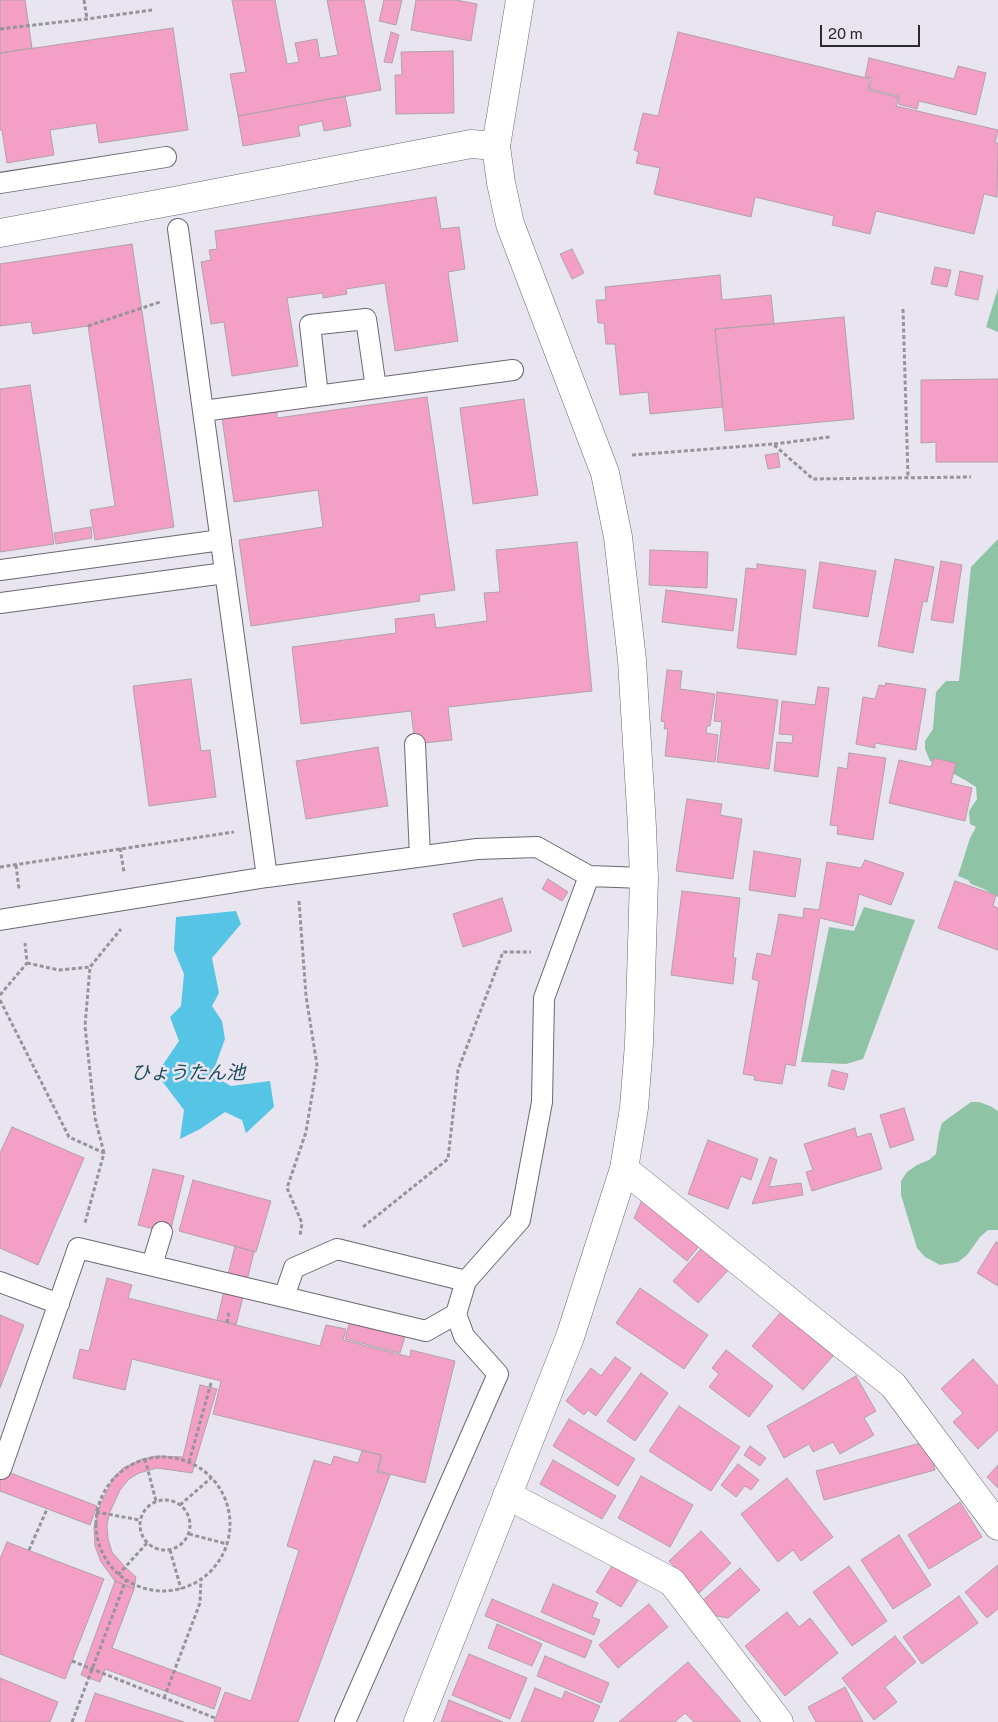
<!DOCTYPE html>
<meta charset="utf-8">
<style>
body{margin:0}
#map{position:relative;width:998px;height:1722px;overflow:hidden;background:#e9e5f0;font-family:"Public Sans",sans-serif}
canvas{display:block}
.scale{position:absolute;left:820px;top:25px;width:100px;height:22px;box-sizing:border-box;border:2px solid #2a292d;border-top:0;padding-left:6px;font-size:15px;line-height:18px;white-space:nowrap;color:#2a292d;-webkit-text-stroke:4px #e9e5f0;paint-order:stroke}
</style>
<div id="map">
<canvas width="998" height="1722"></canvas>
<div class="scale">20 m</div>
</div>
<script>
const ctx = document.querySelector('canvas').getContext('2d');
ctx.lineJoin = 'round';
function paint(path, color) { ctx.fillStyle = color; ctx.fill(path, 'evenodd'); }
const toPath = rows => new Path2D(rows.map(r => 'M' + r).join(''));
function strokePath(path, color, width, dash) { ctx.strokeStyle = color; ctx.lineWidth = width; ctx.lineCap = dash ? 'butt' : 'round'; ctx.setLineDash(dash || []); ctx.stroke(path); }
function label(font, color, halo, rows, align = 'center') {
  ctx.font = font + ' "Public Sans","Noto Sans JP",sans-serif'; ctx.lineWidth = 5; ctx.setLineDash([]); ctx.textBaseline = 'middle'; ctx.strokeStyle = halo; ctx.fillStyle = color; for (const [text, x, y, turn = 0] of rows) {
    ctx.save(); ctx.translate(x, y); ctx.rotate((+turn || 0) * Math.PI / 180); ctx.textAlign = isNaN(turn) ? turn : align; if (halo) ctx.strokeText(text, 0, 0); ctx.fillText(text, 0, 0); ctx.restore();
  }
}
paint(toPath([
 [998,288,998,332,986,327],
 [998,539,998,897,984,889,971,884,968,880,958,876,970,838,976,827,970,824,969,811,977,799,976,787,965,780,930,761,925,749,925,741,933,729,936,692,946,681,959,681,971,567],
 [864,907,915,920,863,1059,846,1064,801,1062,829,927,854,931],
 [971,1102,979,1102,990,1106,998,1111,998,1230,988,1230,980,1237,967,1255,958,1262,940,1265,925,1257,917,1248,901,1195,901,1181,907,1172,917,1165,929,1160,936,1154,939,1133,942,1123]
]), '#8ec3a5');
paint(toPath([
 [236,911,241,924,212,958,219,993,212,1006,222,1021,225,1039,212,1075,231,1086,270,1081,274,1107,246,1133,242,1120,225,1112,200,1129,180,1139,184,1110,162,1081,162,1066,179,1041,170,1017,181,1006,184,974,174,950,176,917]
]), '#55c4e5');
const building = toPath([
 [0,0,25,0,32,48,0,53,0,0],
 [232,0,275,0,287,64,299,62,295,43,317,39,320,58,338,55,327,0,364,0,381,90,238,116,230,74,246,72,232,0],
 [384,0,402,0,396,25,379,21,384,0],
 [416,0,456,0,477,4,471,41,411,30,416,0],
 [173,28,188,130,99,143,96,123,50,130,54,155,7,163,2,130,0,130,0,53,173,28],
 [391,32,399,35,392,63,384,62,391,32],
 [678,32,870,79,868,90,898,97,896,106,998,130,995,143,998,143,997,197,984,194,974,234,876,211,870,234,832,225,834,216,755,197,751,217,654,194,660,168,636,163,639,152,634,150,643,113,658,116,678,32],
 [453,51,454,113,396,114,395,75,402,75,401,52,453,51],
 [869,58,954,79,958,66,986,73,976,115,919,101,917,109,898,104,899,96,869,89,872,78,865,77,869,58],
 [345,96,351,126,324,131,322,121,298,126,300,136,243,146,238,116,345,96],
 [436,197,441,229,459,227,465,269,448,272,458,341,395,351,385,283,346,289,347,294,323,298,323,293,287,298,298,366,232,376,224,322,211,324,201,262,211,260,209,250,217,249,215,231,436,197],
 [132,244,174,527,95,540,90,510,115,506,88,326,33,334,31,322,0,326,0,264,132,244],
 [572,249,584,273,572,279,560,254,572,249],
 [935,267,951,270,947,287,931,284,935,267],
 [960,271,983,276,978,300,955,295,960,271],
 [720,275,722,300,771,295,774,324,715,329,723,407,650,414,648,392,620,395,615,344,606,344,604,323,598,323,596,300,606,300,605,287,720,275],
 [844,317,854,419,725,431,715,329,844,317],
 [998,379,998,462,936,462,936,442,921,443,921,380,998,379],
 [30,385,54,544,0,552,0,389,30,385],
 [427,397,455,590,419,595,420,601,251,626,239,540,323,527,318,490,234,502,222,418,277,410,277,418,427,397],
 [524,399,538,495,473,504,460,408,524,399],
 [778,453,780,467,768,469,765,455,778,453],
 [91,527,92,538,56,544,54,533,91,527],
 [577,542,592,691,448,707,452,740,415,744,411,711,301,724,292,647,396,633,395,619,434,614,436,628,487,621,484,593,500,592,496,550,577,542],
 [650,550,708,552,707,588,649,585,650,550],
 [895,559,934,567,927,602,923,601,913,653,878,646,895,559],
 [941,561,962,565,953,623,931,620,941,561],
 [820,562,876,571,868,617,813,608,820,562],
 [757,564,806,570,796,655,737,648,746,568,757,569,757,564],
 [666,590,737,599,733,631,662,622,666,590],
 [667,670,682,671,680,689,715,694,710,726,707,726,706,733,718,735,715,762,665,756,668,729,664,729,665,722,661,721,667,670],
 [191,679,201,751,210,750,216,797,149,806,133,686,191,679],
 [886,683,926,689,916,750,875,743,875,748,856,744,863,697,875,699,879,685,885,686,886,683],
 [818,687,829,688,818,777,774,771,777,742,792,743,793,735,779,734,782,701,815,705,818,687],
 [717,692,778,700,769,769,717,762,722,722,714,721,717,692],
 [378,747,388,806,306,819,296,761,378,747],
 [849,753,886,758,873,840,837,834,838,826,830,825,838,767,847,769,849,753],
 [934,758,956,763,951,783,972,788,965,821,889,803,899,760,931,767,934,758],
 [687,799,722,804,720,815,742,819,733,879,676,871,687,799],
 [754,851,801,859,795,897,749,890,754,851],
 [865,860,904,873,891,905,859,894,853,926,820,918,795,1066,786,1064,782,1084,754,1080,755,1076,743,1074,759,981,752,979,757,953,771,956,779,914,803,918,804,908,819,910,827,862,861,868,865,860],
 [548,879,568,892,562,901,542,889,548,879],
 [955,881,996,895,993,906,998,908,998,950,938,928,955,881],
 [682,891,740,898,733,958,736,958,733,984,671,975,682,891],
 [502,898,512,931,463,947,453,914,502,898],
 [832,1070,848,1074,844,1090,828,1086,832,1070],
 [904,1108,914,1140,890,1148,880,1115,904,1108],
 [12,1127,84,1158,38,1265,0,1248,0,1153,12,1127],
 [855,1128,857,1137,871,1133,882,1169,812,1191,806,1172,813,1170,804,1144,855,1128],
 [708,1140,758,1159,751,1180,741,1176,728,1209,688,1194,708,1140],
 [770,1157,777,1160,769,1187,801,1183,803,1195,752,1204,770,1157],
 [153,1169,184,1176,170,1233,138,1225,153,1169],
 [193,1180,271,1201,256,1252,179,1231,193,1180],
 [646,1191,705,1239,687,1261,634,1218,646,1191],
 [996,1242,998,1243,998,1286,977,1273,996,1242],
 [706,1243,732,1266,698,1303,673,1281,706,1243],
 [235,1246,254,1252,236,1325,217,1320,235,1246],
 [107,1278,132,1285,128,1298,320,1346,326,1325,346,1329,343,1340,410,1357,411,1350,455,1361,425,1483,378,1471,382,1456,381,1455,213,1414,221,1381,132,1359,125,1390,73,1378,80,1349,89,1351,107,1278],
 [640,1288,708,1335,684,1369,616,1323,640,1288],
 [781,1312,833,1356,803,1390,752,1346,781,1312],
 [0,1315,24,1325,0,1388,0,1315],
 [350,1321,405,1336,400,1353,345,1339,350,1321],
 [726,1350,773,1386,749,1417,709,1387,719,1374,712,1368,726,1350],
 [615,1357,631,1368,596,1416,588,1410,584,1415,566,1401,591,1368,601,1376,615,1357],
 [973,1359,998,1386,998,1430,978,1449,953,1422,963,1413,941,1389,973,1359],
 [641,1373,668,1393,635,1441,607,1421,641,1373],
 [856,1376,876,1411,864,1418,874,1435,840,1454,833,1442,813,1452,809,1444,784,1458,767,1426,856,1376],
 [200,1385,217,1389,192,1473,157,1468,139,1473,129,1479,120,1490,109,1514,107,1526,108,1539,112,1552,124,1566,136,1577,134,1589,115,1581,101,1562,95,1546,94,1527,100,1505,114,1477,123,1468,140,1460,156,1456,183,1457,200,1385],
 [679,1406,740,1447,711,1491,649,1451,679,1406],
 [569,1419,635,1459,618,1486,553,1446,569,1419],
 [928,1441,935,1470,824,1500,816,1471,928,1441],
 [750,1446,766,1458,760,1466,744,1455,750,1446],
 [362,1451,381,1455,377,1472,390,1475,298,1722,214,1722,225,1692,251,1701,299,1550,287,1546,314,1460,331,1465,334,1456,358,1463,362,1451],
 [553,1460,616,1496,602,1519,540,1484,553,1460],
 [738,1464,759,1480,751,1490,745,1486,736,1497,721,1485,738,1464],
 [998,1465,998,1488,987,1477,998,1465],
 [0,1469,97,1506,90,1525,0,1491,0,1469],
 [641,1476,693,1505,670,1547,618,1518,641,1476],
 [787,1478,833,1537,801,1561,793,1550,778,1562,741,1514,787,1478],
 [960,1502,982,1537,929,1569,908,1535,960,1502],
 [701,1531,731,1563,699,1593,669,1561,701,1531],
 [899,1535,931,1585,893,1609,861,1560,899,1535],
 [7,1542,104,1579,65,1679,0,1654,0,1559,7,1542],
 [613,1564,638,1580,621,1607,596,1592,613,1564],
 [998,1565,998,1609,987,1618,965,1592,998,1565],
 [849,1566,887,1621,852,1646,813,1592,849,1566],
 [740,1568,760,1590,728,1618,712,1615,702,1601,740,1568],
 [115,1581,134,1589,112,1648,221,1688,214,1709,105,1669,100,1682,81,1675,115,1581],
 [553,1584,598,1603,592,1617,600,1620,594,1635,541,1612,553,1584],
 [959,1596,978,1623,922,1664,903,1637,959,1596],
 [492,1599,592,1641,585,1658,485,1616,492,1599],
 [649,1604,668,1627,618,1668,599,1645,649,1604],
 [787,1612,799,1627,810,1618,838,1653,785,1696,745,1646,787,1612],
 [497,1624,542,1644,532,1666,488,1648,497,1624],
 [895,1636,916,1662,885,1687,897,1702,874,1720,842,1678,895,1636],
 [469,1654,527,1678,510,1719,452,1695,469,1654],
 [545,1656,609,1683,601,1703,537,1676,545,1656],
 [688,1662,741,1722,694,1722,685,1713,675,1722,619,1722,688,1662],
 [0,1678,58,1702,50,1722,0,1722,0,1678],
 [845,1687,863,1722,816,1722,808,1707,845,1687],
 [535,1688,562,1699,565,1691,600,1706,593,1722,521,1722,535,1688],
 [95,1693,184,1722,85,1722,95,1693],
 [449,1700,503,1722,441,1722,449,1700]
]);
paint(building, '#f49fc5');
strokePath(building, '#afa3a8', 1);
const service = toPath([
 [0,183,166,157],
 [178,229,267,877],
 [318,396,310,325,366,319,376,388],
 [203,411,513,370],
 [0,570,221,540],
 [0,603,225,573],
 [415,744,420,856],
 [0,920,267,877,477,849,537,847,589,876],
 [152,1265,162,1232],
 [0,1282,59,1304],
 [284,1297,426,1331,456,1314],
 [1,1469,78,1248,284,1297,294,1268,337,1249,466,1281,520,1220,542,1102,544,998,589,876,644,878],
 [345,1722,498,1374,464,1336,456,1314,466,1281]
]);
const minor = toPath([
 [0,233,174,201,471,144,496,146],
 [624,1169,893,1385,998,1526],
 [507,1495,672,1582,779,1722]
]);
const tertiary = toPath([
 [418,1722,570,1337,624,1169,634,1108,639,1044,644,878,642,827,632,660,618,537,605,473,510,224,501,183,496,146,520,0]
]);
strokePath(service, '#6c6872', 22);
strokePath(minor, '#6c6872', 29);
strokePath(tertiary, '#6c6872', 29);
strokePath(toPath([
 [84,0,87,19],
 [0,29,87,19,152,10],
 [903,309,908,477],
 [88,326,160,302],
 [774,444,830,437],
 [632,455,773,444,813,479,971,477],
 [120,848,124,872],
 [16,865,19,889],
 [0,867,234,832],
 [299,901,306,996,317,1065,306,1132,287,1188,302,1223,300,1236],
 [27,963,59,970,90,967],
 [0,995,27,963,25,943],
 [0,1000,69,1137,104,1153,85,1223],
 [104,1153,95,1118,85,1026,90,967,121,929],
 [363,1227,448,1159,458,1070,503,952,531,952],
 [227,1323,229,1311],
 '96 1524a67 67 0 1 1 134 0a67 67 0 1 1-134 0Z',
 [145,1459,156,1501],
 [189,1462,211,1383],
 '140 1525a25 25 0 1 1 50 0a25 25 0 1 1-50 0Z',
 [180,1505,211,1478],
 [96,1512,140,1520],
 [189,1534,227,1544],
 [29,1550,47,1509],
 [170,1550,181,1589],
 [118,1575,147,1543],
 [72,1661,215,1718],
 [164,1698,200,1603,201,1579],
 [72,1722,126,1580]
]), '#96939b', 3, [4, 2.5]);
strokePath(service, '#fff', 20);
strokePath(minor, '#fff', 28);
strokePath(tertiary, '#fff', 28);
label('italic 19px', '#1e4e5c', '#e9e5f0', [
 ["ひょうたん池",188,1073]
]);
</script>
